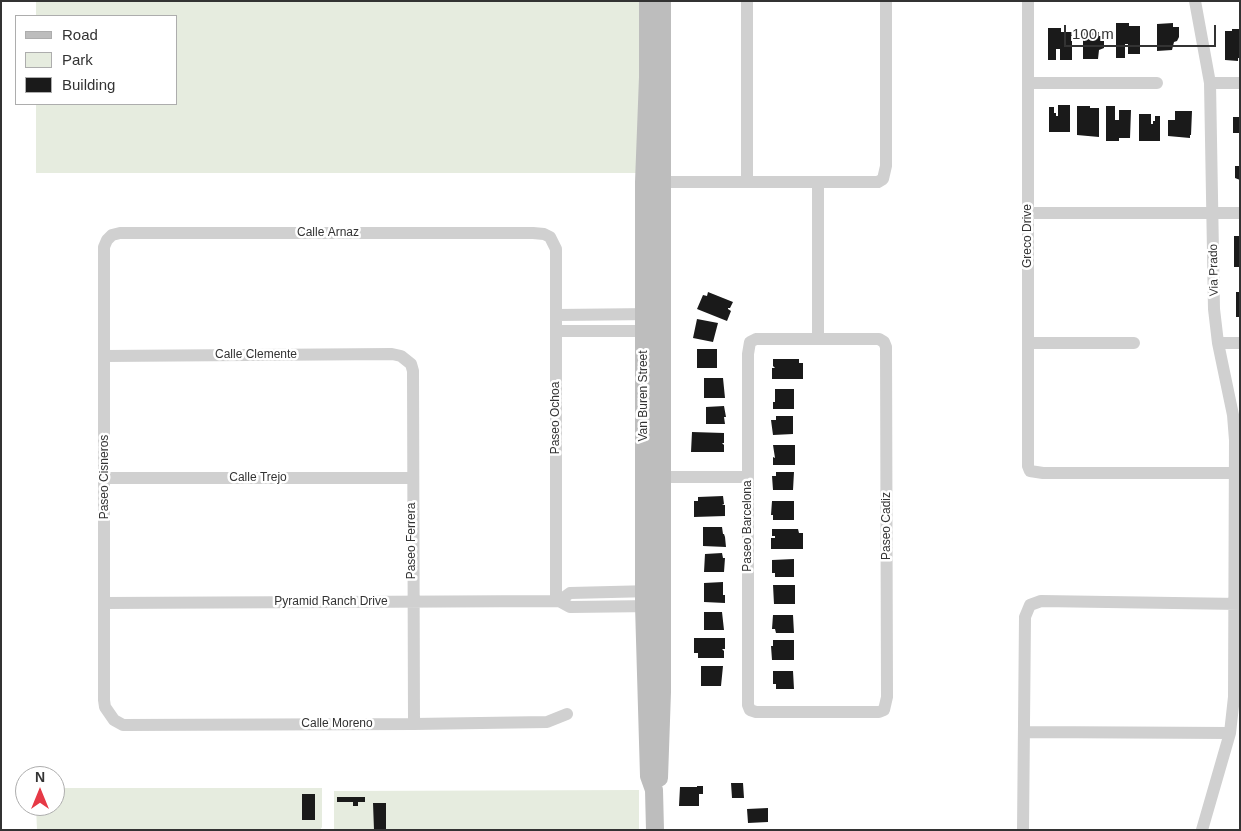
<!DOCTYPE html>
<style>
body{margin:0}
#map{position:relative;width:1241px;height:831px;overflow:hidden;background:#fff;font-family:Arial,sans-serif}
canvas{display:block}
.frame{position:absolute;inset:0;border:2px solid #333;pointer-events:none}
.legend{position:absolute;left:15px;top:15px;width:162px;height:90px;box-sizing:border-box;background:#fff;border:1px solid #adadad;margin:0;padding:6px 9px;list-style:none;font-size:15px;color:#333}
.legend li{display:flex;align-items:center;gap:10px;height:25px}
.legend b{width:25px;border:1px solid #adadad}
.north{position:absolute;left:15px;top:766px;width:50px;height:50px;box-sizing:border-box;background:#fff;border:1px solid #adadad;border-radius:50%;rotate:0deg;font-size:14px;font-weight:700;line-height:20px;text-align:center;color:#333}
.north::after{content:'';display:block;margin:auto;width:18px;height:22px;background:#e63946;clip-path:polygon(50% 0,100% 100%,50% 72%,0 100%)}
.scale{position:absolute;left:1064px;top:25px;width:152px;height:22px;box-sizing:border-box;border:2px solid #333;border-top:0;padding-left:6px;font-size:15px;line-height:18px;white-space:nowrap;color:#333;-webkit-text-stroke:4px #fff;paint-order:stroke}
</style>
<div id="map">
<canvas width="1241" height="831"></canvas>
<div class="frame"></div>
<ul class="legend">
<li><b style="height:6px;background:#bdbdbd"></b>Road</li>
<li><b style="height:14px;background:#e6ecdf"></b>Park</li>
<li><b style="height:14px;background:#1a1a1a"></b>Building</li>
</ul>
<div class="north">N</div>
<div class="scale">100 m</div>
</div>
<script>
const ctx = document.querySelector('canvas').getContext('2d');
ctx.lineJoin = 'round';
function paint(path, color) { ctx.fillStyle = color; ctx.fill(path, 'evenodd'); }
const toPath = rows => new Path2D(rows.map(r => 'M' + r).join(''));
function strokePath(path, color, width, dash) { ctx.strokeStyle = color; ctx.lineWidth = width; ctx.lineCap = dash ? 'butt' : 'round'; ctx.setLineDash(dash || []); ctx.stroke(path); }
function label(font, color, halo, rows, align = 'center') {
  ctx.font = font + ' Arial,sans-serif'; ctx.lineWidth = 5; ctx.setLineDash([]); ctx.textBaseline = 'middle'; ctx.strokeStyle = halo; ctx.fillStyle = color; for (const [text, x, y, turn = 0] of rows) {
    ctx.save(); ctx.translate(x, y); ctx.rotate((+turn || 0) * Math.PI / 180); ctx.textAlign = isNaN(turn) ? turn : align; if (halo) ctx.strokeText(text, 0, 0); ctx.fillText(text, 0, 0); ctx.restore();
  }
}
paint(toPath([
 [36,1,639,1,639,173,36,173,36,104,176,104,176,16,36,16],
 [55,788,322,788,322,827,320,830,37,830,36,806,55,806],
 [639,790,639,830,334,830,334,791]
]), '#e6ecdf');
paint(toPath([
 [1116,23,1129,23,1129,26,1140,26,1140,54,1128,54,1128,44,1125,44,1125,58,1116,58],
 [1173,23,1173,27,1179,27,1179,37,1177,41,1174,42,1172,50,1157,51,1157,24],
 [1048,28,1061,28,1061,32,1072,32,1072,60,1060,60,1060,49,1056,49,1056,60,1048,60],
 [1232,29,1240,29,1240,58,1238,58,1238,61,1225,60,1225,31,1232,31],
 [1083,32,1099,32,1099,36,1104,36,1104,48,1099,50,1098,59,1083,59],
 [1058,105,1070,105,1070,132,1049,132,1049,107,1054,107,1054,113,1056,113,1056,116,1058,116],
 [1077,106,1090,106,1090,108,1099,108,1099,137,1077,135],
 [1106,106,1115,106,1115,120,1119,120,1119,110,1131,110,1130,138,1119,138,1119,141,1106,141],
 [1175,111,1192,111,1191,135,1190,135,1190,138,1168,136,1168,120,1175,120],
 [1139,114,1151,114,1151,124,1153,124,1153,121,1155,121,1155,116,1160,116,1160,141,1139,141],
 [1233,117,1240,117,1240,133,1233,133],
 [1235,166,1240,166,1240,180,1235,178],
 [1234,236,1240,236,1240,267,1234,267],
 [708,292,733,302,730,308,728,308,728,309,731,311,727,321,697,309,703,295,707,296],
 [1236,292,1240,292,1240,317,1236,317],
 [697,319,718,323,713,342,693,338],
 [697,349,717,349,717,368,697,368],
 [773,359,799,359,799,363,803,363,803,379,772,379,772,368,775,368,773,366],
 [704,378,723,378,725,398,704,398],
 [775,389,794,389,794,409,773,409,773,402,775,402],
 [724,406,726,417,724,417,725,424,706,424,706,407],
 [776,416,793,416,793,434,773,435,771,420,776,420],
 [692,432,724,433,724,443,722,443,724,445,724,452,691,452],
 [773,445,795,445,795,465,773,465,773,457,775,458],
 [776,472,794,472,793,490,773,490,772,476,776,476],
 [723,496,724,504,722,505,725,505,725,516,694,517,694,501,698,501,698,497],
 [772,501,794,501,794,520,773,520,773,515,771,515],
 [703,527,722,527,723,534,724,534,725,537,726,547,703,546],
 [772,529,798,529,799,533,803,533,803,549,771,549,771,538,775,538,775,536,772,536],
 [722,553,723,558,725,558,724,572,704,572,705,554],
 [794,559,794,577,775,577,775,573,772,573,772,560],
 [723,582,723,595,725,595,725,603,704,602,704,583],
 [773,585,795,585,795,604,774,604],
 [704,612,722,612,724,630,704,630],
 [773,615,793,615,794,633,776,633,775,629,772,629],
 [694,638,725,638,725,649,722,649,724,651,724,658,698,658,698,653,694,653],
 [773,640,794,640,794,660,772,660,771,646,773,646],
 [701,666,723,666,721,686,701,686],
 [773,671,793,671,794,689,776,689,776,684,773,684],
 [731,783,743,783,744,798,732,798],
 [697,786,703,786,703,794,699,794,699,806,679,806,680,787,697,787],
 [302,794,315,794,315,820,302,820],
 [337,797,365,797,365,802,358,802,358,806,353,806,353,802,337,802],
 [373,803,386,803,386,829,374,830],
 [768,808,768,822,748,823,747,809]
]), '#1a1a1a');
strokePath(toPath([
 [747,1,747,182],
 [1028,1,1028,466,1030,471,1043,473,1240,473],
 [1195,1,1210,83,1214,309,1218,343,1233,415,1235,440,1234,697,1230,733,1202,830],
 [1028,83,1157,83],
 [1210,83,1240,83],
 [655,182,878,182,883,179,886,166,886,1],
 [818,182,818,339],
 [1028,213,1240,213],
 [556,315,652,314],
 [556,331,662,331],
 [756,339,879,339,884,342,886,347,887,697,884,710,879,712,756,712,750,710,748,705,748,354,750,342,756,339],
 [1028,343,1134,343],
 [1218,343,1240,343],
 [105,356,392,354,401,356,411,364,413,371,414,724],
 [655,477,748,477],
 [105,478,412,478],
 [556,601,556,249,550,237,544,234,533,233,120,233,112,235,107,240,104,247,104,700,105,707,114,720,123,725,414,724,547,722,567,714],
 [559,601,570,593,652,591],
 [104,603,559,601,570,607,653,606],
 [1024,732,1230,733],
 [1023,830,1025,617,1030,605,1041,601,1240,604]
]), '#d0d0d0', 12);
strokePath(toPath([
 [648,1,648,77,644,182,644,606,649,776,654,790,655,830],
 [659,778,662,692,662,1]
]), '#bdbdbd', 18);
label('12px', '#333', '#fff', [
 ["Calle Arnaz",328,233],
 ["Greco Drive",1028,236,-90],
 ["Via Prado",1214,270,-91],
 ["Calle Clemente",256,355],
 ["Van Buren Street",644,396,-90],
 ["Paseo Ochoa",556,418,-90],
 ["Paseo Cisneros",105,477,-90],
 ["Calle Trejo",258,478],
 ["Paseo Barcelona",748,526,-90],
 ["Paseo Cadiz",887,526,-90],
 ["Paseo Ferrera",412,541,-90],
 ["Pyramid Ranch Drive",331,602],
 ["Calle Moreno",337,724]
]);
</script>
